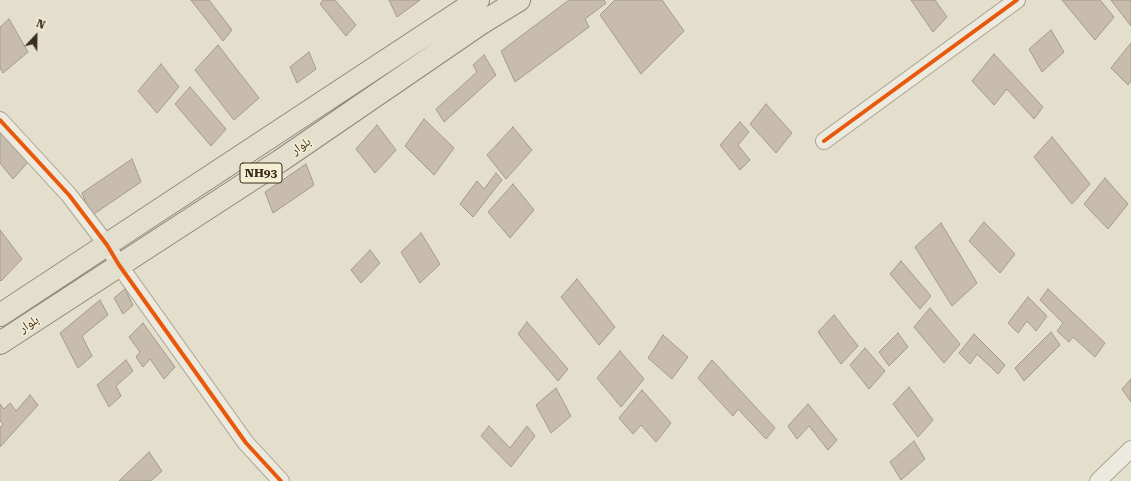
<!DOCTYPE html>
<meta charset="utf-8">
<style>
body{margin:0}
#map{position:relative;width:1131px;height:481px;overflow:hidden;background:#e4decc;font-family:"Roboto Serif",serif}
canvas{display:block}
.north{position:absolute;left:16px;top:16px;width:40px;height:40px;-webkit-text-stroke:3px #f6eed2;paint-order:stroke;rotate:22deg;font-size:11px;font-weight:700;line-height:16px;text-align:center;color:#382c1d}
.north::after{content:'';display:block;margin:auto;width:14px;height:18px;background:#382c1d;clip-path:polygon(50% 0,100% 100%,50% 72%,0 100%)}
</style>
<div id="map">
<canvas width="1131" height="481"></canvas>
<div class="north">N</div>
</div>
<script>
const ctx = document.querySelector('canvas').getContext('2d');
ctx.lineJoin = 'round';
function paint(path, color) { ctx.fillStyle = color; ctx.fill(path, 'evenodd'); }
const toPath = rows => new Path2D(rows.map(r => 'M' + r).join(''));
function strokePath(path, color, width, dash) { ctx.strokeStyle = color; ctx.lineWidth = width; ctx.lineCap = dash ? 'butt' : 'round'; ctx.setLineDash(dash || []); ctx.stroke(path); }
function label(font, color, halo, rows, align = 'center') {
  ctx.font = font + ' "Roboto Serif","Noto Naskh Arabic",serif'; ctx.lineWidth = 3; ctx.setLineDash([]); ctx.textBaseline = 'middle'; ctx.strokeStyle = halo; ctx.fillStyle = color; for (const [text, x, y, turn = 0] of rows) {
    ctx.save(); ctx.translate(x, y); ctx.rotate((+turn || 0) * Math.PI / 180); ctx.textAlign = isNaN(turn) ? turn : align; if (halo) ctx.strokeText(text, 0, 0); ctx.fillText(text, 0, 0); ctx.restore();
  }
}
const building = toPath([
 [191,0,209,0,232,30,223,41,191,0],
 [323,0,335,0,356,25,346,36,320,4,323,0],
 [389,0,420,0,397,17,389,0],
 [569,0,604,0,606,3,585,19,589,27,515,82,501,51,569,0],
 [615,0,662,0,684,31,641,74,600,15,615,0],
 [911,0,935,0,947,17,933,32,911,0],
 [1062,0,1100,0,1114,17,1095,40,1062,0],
 [1111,0,1131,0,1131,26,1111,0],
 [9,19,28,52,3,73,0,68,0,27,9,19],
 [1051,30,1064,52,1042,72,1029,49,1051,30],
 [1131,43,1131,81,1128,85,1111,68,1131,43],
 [218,45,259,98,234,120,195,70,218,45],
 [309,52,316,69,297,83,290,67,309,52],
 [994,54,1043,107,1034,119,1007,89,994,105,972,81,994,54],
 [484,55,496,75,444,122,436,109,477,72,473,65,484,55],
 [161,64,179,87,157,113,138,91,161,64],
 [190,87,226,129,211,146,175,104,190,87],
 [766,104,792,133,776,153,750,124,766,104],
 [424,119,454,148,434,175,405,146,424,119],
 [740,122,749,132,738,145,750,160,740,170,720,145,740,122],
 [0,125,29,161,13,179,0,163,0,125],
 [377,125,396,150,375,173,356,149,377,125],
 [513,127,532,150,506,179,487,155,513,127],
 [1052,137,1090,184,1072,204,1034,157,1052,137],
 [132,159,141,182,91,216,82,193,132,159],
 [306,164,314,185,273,213,265,192,306,164],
 [496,173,502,180,473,217,460,204,477,181,484,189,496,173],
 [1105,178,1128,204,1108,229,1084,204,1105,178],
 [513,184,534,210,510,238,488,212,513,184],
 [984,222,1015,254,1000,273,969,241,984,222],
 [941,223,977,283,952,306,915,247,941,223],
 [0,230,22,259,1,281,0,280,0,230],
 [421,233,440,264,420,283,401,252,421,233],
 [370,250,380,263,361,283,351,270,370,250],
 [901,261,931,296,920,309,890,274,901,261],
 [577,279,615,327,599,345,561,297,577,279],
 [125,289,133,305,123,314,114,298,125,289],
 [1048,289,1105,343,1095,357,1073,337,1069,342,1057,331,1063,323,1040,300,1048,289],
 [1028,297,1047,316,1036,331,1027,321,1018,333,1008,323,1028,297],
 [100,300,108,315,82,336,92,356,78,368,60,333,100,300],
 [930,308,960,344,944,363,914,327,930,308],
 [834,315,858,346,841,364,818,332,834,315],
 [527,322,568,369,558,381,518,334,527,322],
 [143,323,175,367,164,379,150,359,143,367,136,357,140,352,129,337,143,323],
 [1051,332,1060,345,1024,381,1015,368,1051,332],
 [898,333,908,347,889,366,879,352,898,333],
 [974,334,1005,365,998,374,977,354,970,364,959,353,974,334],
 [663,335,688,357,672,379,648,358,663,335],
 [865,348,885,371,869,389,850,365,865,348],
 [620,351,644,379,621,407,597,378,620,351],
 [126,360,133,371,116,386,121,396,109,407,97,385,126,360],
 [712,360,775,428,766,439,738,409,733,416,698,378,712,360],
 [1131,379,1131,402,1122,389,1131,379],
 [909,387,933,420,918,437,893,404,909,387],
 [556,388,571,416,551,433,536,405,556,388],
 [642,390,671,423,656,442,641,425,633,434,619,418,642,390],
 [30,395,38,405,0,447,0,428,3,424,0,421,0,404,4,409,10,403,16,411,30,395],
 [808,404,837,440,828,450,809,426,797,439,788,426,808,404],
 [489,426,510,448,527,426,535,436,511,467,481,436,489,426],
 [914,441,925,459,901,480,890,462,914,441],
 [149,452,162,471,151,481,119,481,149,452]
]);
paint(building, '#c8bdad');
strokePath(building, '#a49a8c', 1);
const minor = toPath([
 [0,120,69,195,107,245,119,265,246,443,281,481],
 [824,141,1017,0],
 [1098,481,1131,449]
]);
const primary = toPath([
 [0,315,478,0],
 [0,343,280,161,480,24,519,0]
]);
strokePath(minor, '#a9a395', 18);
strokePath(primary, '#8f887c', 24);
strokePath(minor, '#ece9de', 16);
strokePath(primary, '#e3dfcf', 22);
strokePath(toPath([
 [0,120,69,195,107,245,119,265,246,443,281,481],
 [824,141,1017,0]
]), '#e8590c', 4);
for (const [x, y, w] of [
 [261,173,42]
]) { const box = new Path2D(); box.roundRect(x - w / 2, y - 10, w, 20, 3); ctx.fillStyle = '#f6eed2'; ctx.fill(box); strokePath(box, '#382c1d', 1); }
label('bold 12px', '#382c1d', null, [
 ["NH93",261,173]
]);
label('13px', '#382c1d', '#f6eed2', [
 ["بلوار",301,146,-34],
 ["بلوار",29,324,-33]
]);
</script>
